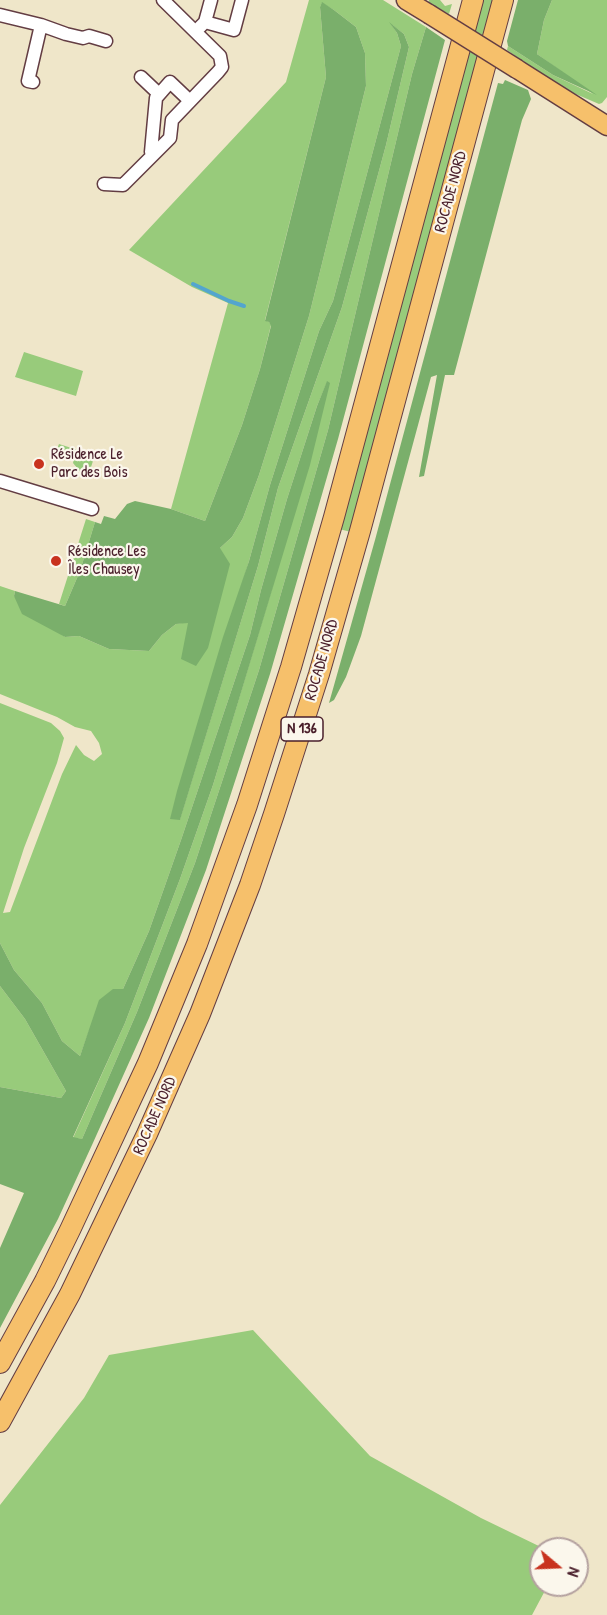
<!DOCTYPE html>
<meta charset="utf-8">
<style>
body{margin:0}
#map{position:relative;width:607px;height:1615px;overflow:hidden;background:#efe6c9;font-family:"Patrick Hand",sans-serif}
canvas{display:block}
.north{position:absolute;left:529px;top:1537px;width:60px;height:60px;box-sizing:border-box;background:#fbf7ec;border:2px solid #b4a19f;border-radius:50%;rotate:109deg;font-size:16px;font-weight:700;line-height:24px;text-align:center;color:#4a1f2b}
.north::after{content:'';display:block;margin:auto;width:21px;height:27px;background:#c8321e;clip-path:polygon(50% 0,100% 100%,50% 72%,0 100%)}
</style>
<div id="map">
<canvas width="607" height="1615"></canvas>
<div class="north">N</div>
</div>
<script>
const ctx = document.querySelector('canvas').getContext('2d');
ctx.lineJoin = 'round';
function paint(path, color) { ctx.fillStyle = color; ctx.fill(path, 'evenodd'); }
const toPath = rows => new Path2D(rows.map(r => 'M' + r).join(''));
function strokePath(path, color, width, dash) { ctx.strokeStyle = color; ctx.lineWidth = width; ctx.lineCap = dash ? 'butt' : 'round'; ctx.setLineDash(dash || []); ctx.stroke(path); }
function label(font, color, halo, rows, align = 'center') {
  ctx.font = font + ' "Patrick Hand",sans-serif'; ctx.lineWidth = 4.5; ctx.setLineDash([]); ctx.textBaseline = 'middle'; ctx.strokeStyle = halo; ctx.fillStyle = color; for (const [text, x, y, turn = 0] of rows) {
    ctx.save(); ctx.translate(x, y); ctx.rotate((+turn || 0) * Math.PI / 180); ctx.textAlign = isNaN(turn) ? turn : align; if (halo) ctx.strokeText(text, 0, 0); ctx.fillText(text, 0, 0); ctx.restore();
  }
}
paint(toPath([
 [309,0,383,0,426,27,412,74,389,171,328,430,259,670,195,863,137,1012,82,1139,73,1138,125,1023,180,879,213,785,271,592,327,382,317,406,287,499,261,590,250,635,181,840,149,931,123,989,89,1031,80,1056,62,1041,42,1003,14,970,0,943,0,703,51,723,60,731,64,738,57,763,24,848,3,913,10,912,62,774,76,745,84,755,94,761,102,754,99,743,91,731,75,727,57,717,0,694,0,586,15,591,14,596,65,637,79,636,109,649,149,651,162,635,176,624,188,622,220,548,232,537,243,518,259,475,309,316,366,86,365,53,356,27,334,10,322,3,320,7,326,77,265,320,269,322,271,325,260,369,242,425,205,521,171,509,228,303,192,287,129,250,286,82],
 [391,24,404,34,409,47,386,145,342,307,278,488,258,566,180,819,171,819,249,561,270,485,319,331,333,301,401,46,397,33],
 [429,0,440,0,445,6,452,4,449,14,428,3],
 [482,0,495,0,351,532,339,529],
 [552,0,607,0,607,97,602,103,599,104,571,92,524,63,524,62,507,50,508,46,553,75,593,94,537,54,544,20],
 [24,352,83,371,76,396,15,377],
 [59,444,87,453,91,456,93,461,88,476,82,474,73,463,75,455,57,449],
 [86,519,95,522,80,571,65,606,59,604],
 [0,986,25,1019,66,1091,61,1098,0,1087],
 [253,1330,370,1456,481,1518,545,1549,541,1549,541,1585,548,1585,532,1615,0,1615,0,1505,84,1398,109,1355]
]), '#98cb7b');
paint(toPath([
 [518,0,552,0,544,20,537,54,597,95,553,75,508,46,507,41],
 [322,2,334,10,356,27,365,53,366,86,309,316,259,475,243,518,232,537,220,548,230,564,208,648,196,666,181,659,188,623,176,624,162,635,149,651,109,649,79,636,65,637,22,614,14,596,15,591,65,606,80,571,95,522,101,524,104,516,115,519,127,504,135,501,171,509,205,521,242,425,260,369,271,326,269,322,265,321,326,77,320,7],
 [389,22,404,34,409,47,386,145,342,307,278,488,258,566,180,820,170,819,177,791,223,637,249,561,270,485,319,331,333,301,401,46,397,33],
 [426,27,445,40,338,439,270,674,206,870,149,1018,92,1145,58,1219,0,1328,0,1248,24,1193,0,1184,0,1087,61,1098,66,1091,25,1019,0,986,0,943,14,970,42,1003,62,1041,80,1056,99,1000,113,989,123,989,149,931,181,840,250,635,261,590,287,499,317,406,327,381,330,383,310,465,213,785,180,879,125,1023,73,1137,82,1139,137,1012,195,863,259,670,328,430,389,171,412,74],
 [505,80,528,90,531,99,522,120,454,375,445,375,424,476,419,477,437,375,431,377,361,636,346,677,334,700,329,703,375,540,498,83,503,84]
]), '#7aaf6b');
strokePath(toPath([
 [193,284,229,301,244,306]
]), '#53a5ce', 4);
const minor = toPath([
 [0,15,41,25,66,34,83,38,89,36,106,41],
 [205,22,234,30,242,0],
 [200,27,205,22,211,0],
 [141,77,159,94],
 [33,82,28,81,41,25],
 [156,152,151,152,156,98,170,82,190,101],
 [104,184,123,185,170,138,172,120,218,72,222,67,220,56,163,0],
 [0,481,92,509]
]);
const primary = toPath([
 [406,0,429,14],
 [517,69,607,126]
]);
const trunk = toPath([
 [0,1363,45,1281,70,1230,148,1063,197,944,247,805,291,667,334,517,473,0],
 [0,1422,70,1294,147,1134,200,1014,250,885,274,814,319,674,360,531,503,0]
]);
strokePath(minor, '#633d43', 15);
strokePath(primary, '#633d43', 21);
strokePath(trunk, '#633d43', 22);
strokePath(minor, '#fff', 12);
strokePath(primary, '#f6c06b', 18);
strokePath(trunk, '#f6c06b', 20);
const primaryBridge = toPath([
 [429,14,517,69]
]);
strokePath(primaryBridge, '#633d43', 21, []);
strokePath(primaryBridge, '#f6c06b', 18);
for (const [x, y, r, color] of [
 [39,464,6,"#c8321e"],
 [56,561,6,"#c8321e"]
]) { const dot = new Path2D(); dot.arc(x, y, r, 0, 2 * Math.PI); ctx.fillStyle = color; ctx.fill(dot); strokePath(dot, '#fbf7ec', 2); }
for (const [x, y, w] of [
 [302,729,42]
]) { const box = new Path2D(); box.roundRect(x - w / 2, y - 12, w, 24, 4.5); ctx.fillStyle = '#fbf7ec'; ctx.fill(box); strokePath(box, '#4a1f2b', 1.5); }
label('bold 15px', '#4a1f2b', null, [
 ["N 136",302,729]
]);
label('16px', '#4a1f2b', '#fbf7ec', [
 ["ROCADE NORD",451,192,-75],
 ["ROCADE NORD",322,660,-74],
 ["ROCADE NORD",155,1116,-66]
]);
label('16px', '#4a1f2b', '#fbf7ec', [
 ["Résidence Le",51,455],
 ["Parc des Bois",51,473],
 ["Résidence Les",68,552],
 ["Îles Chausey",68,570]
], 'left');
</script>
